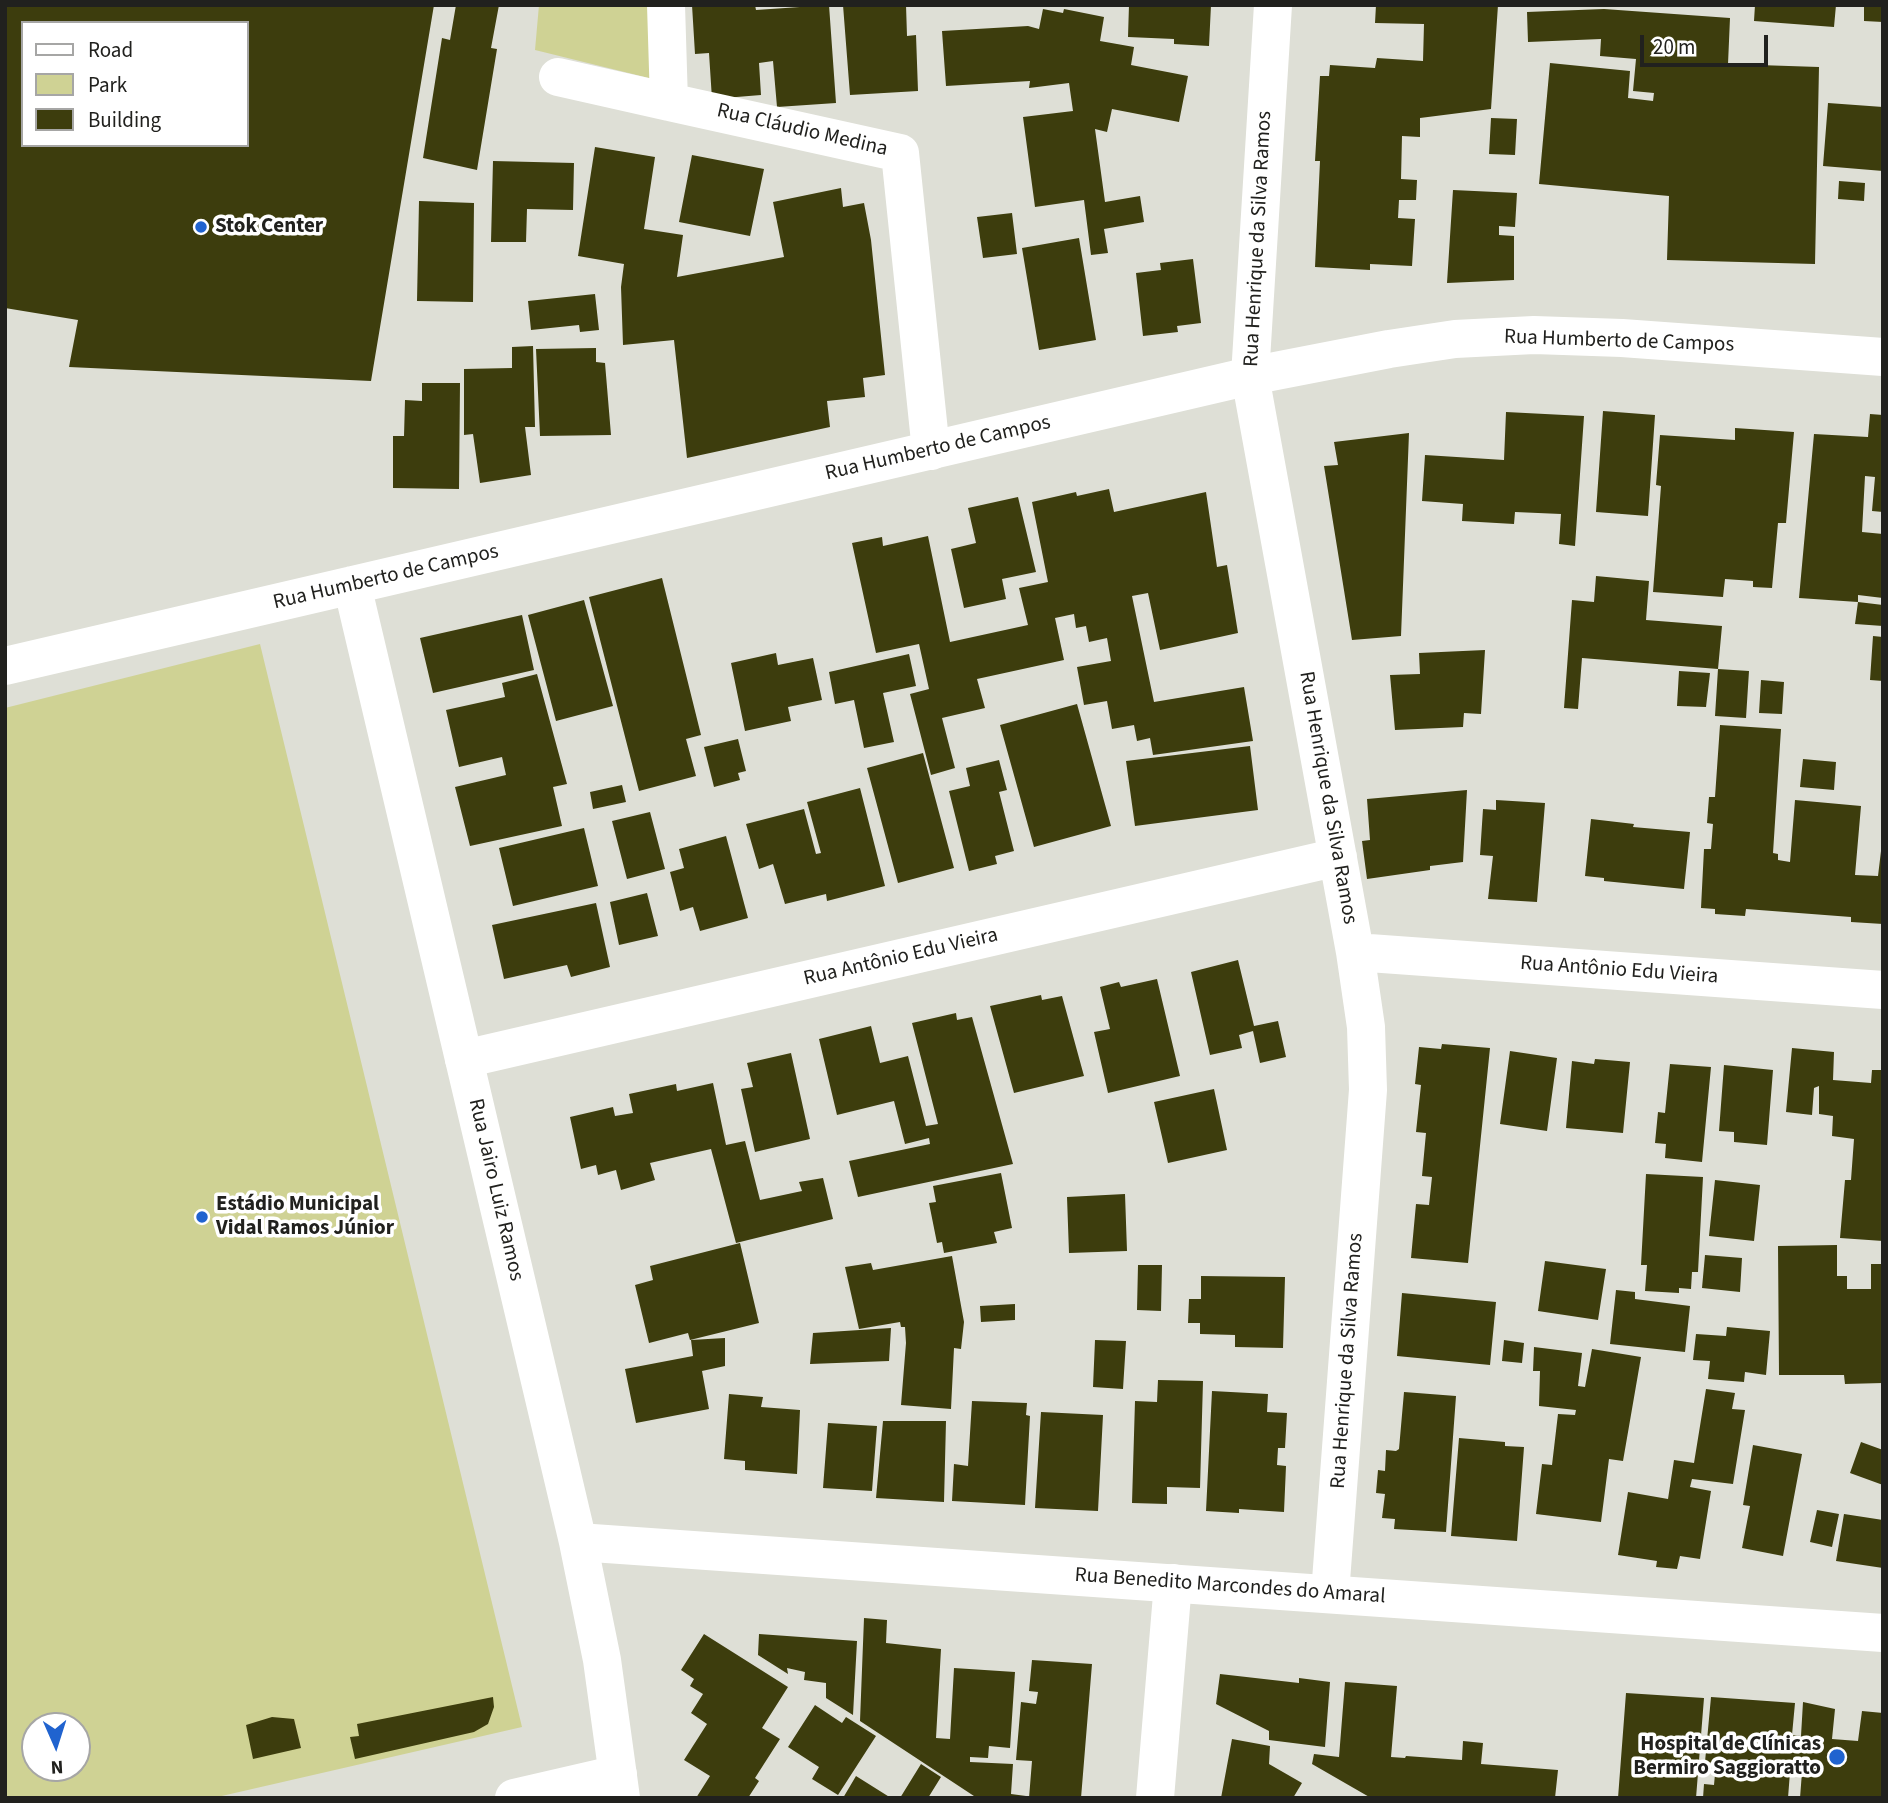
<!DOCTYPE html>
<meta charset="utf-8">
<style>
body{margin:0}
#map{position:relative;width:1888px;height:1803px;overflow:hidden;background:#dedfd6;font-family:"Source Sans 3",sans-serif}
canvas{display:block}
.frame{position:absolute;inset:0;border:7px solid #21211e;pointer-events:none}
.legend{position:absolute;left:21px;top:21px;width:228px;height:126px;box-sizing:border-box;background:#fff;border:2px solid #a6a6a5;margin:0;padding:9px 12px;list-style:none;font-size:21px;color:#21211e}
.legend li{display:flex;align-items:center;gap:14px;height:35px}
.legend b{width:35px;border:2px solid #a6a6a5}
.north{position:absolute;left:21px;top:1712px;width:70px;height:70px;box-sizing:border-box;background:#fff;border:2px solid #a6a6a5;border-radius:50%;rotate:177deg;font-size:19px;font-weight:700;line-height:28px;text-align:center;color:#21211e}
.north::after{content:'';display:block;margin:auto;width:24px;height:32px;background:#2063cf;clip-path:polygon(50% 0,100% 100%,50% 72%,0 100%)}
.scale{position:absolute;left:1640px;top:35px;width:128px;height:32px;box-sizing:border-box;border:4px solid #21211e;border-top:0;padding-left:9px;font-size:21px;line-height:24px;white-space:nowrap;color:#21211e;-webkit-text-stroke:5px #fff;paint-order:stroke}
</style>
<div id="map">
<canvas width="1888" height="1803"></canvas>
<div class="frame"></div>
<ul class="legend">
<li><b style="height:9px;background:#fff"></b>Road</li>
<li><b style="height:19px;background:#cfd294"></b>Park</li>
<li><b style="height:19px;background:#3d3d0d"></b>Building</li>
</ul>
<div class="north">N</div>
<div class="scale">20 m</div>
</div>
<script>
const ctx = document.querySelector('canvas').getContext('2d');
ctx.lineJoin = 'round';
function paint(path, color) { ctx.fillStyle = color; ctx.fill(path, 'evenodd'); }
const toPath = rows => new Path2D(rows.map(r => 'M' + r).join(''));
function strokePath(path, color, width, dash) { ctx.strokeStyle = color; ctx.lineWidth = width; ctx.lineCap = dash ? 'butt' : 'round'; ctx.setLineDash(dash || []); ctx.stroke(path); }
function label(font, color, halo, rows, align = 'center') {
  ctx.font = font + ' "Source Sans 3",sans-serif'; ctx.lineWidth = 7; ctx.setLineDash([]); ctx.textBaseline = 'middle'; ctx.strokeStyle = halo; ctx.fillStyle = color; for (const [text, x, y, turn = 0] of rows) {
    ctx.save(); ctx.translate(x, y); ctx.rotate((+turn || 0) * Math.PI / 180); ctx.textAlign = isNaN(turn) ? turn : align; if (halo) ctx.strokeText(text, 0, 0); ctx.fillText(text, 0, 0); ctx.restore();
  }
}
paint(toPath([
 [539,5,650,5,653,79,535,50],
 [260,644,522,1727,213,1798,5,1798,5,708],
 [35,1726,77,1726,77,1768,35,1768]
]), '#cfd294');
paint(toPath([
 [5,5,434,5,371,381,69,367,78,320,5,308],
 [23,23,247,23,247,145,23,145],
 [456,5,499,5,491,48,497,49,477,170,423,158,442,38,450,40],
 [692,5,755,5,756,10,829,5,836,103,777,107,773,61,759,63,761,95,712,99,709,53,695,54],
 [843,5,906,5,907,36,916,35,918,91,850,95],
 [1129,5,1211,5,1209,46,1174,44,1174,39,1128,37],
 [1376,5,1498,5,1491,109,1420,118,1420,137,1402,136,1401,179,1417,180,1416,200,1399,200,1398,218,1415,219,1412,266,1370,264,1370,270,1315,267,1320,161,1315,161,1320,76,1329,76,1330,65,1375,68,1377,58,1423,61,1424,24,1375,23],
 [1755,5,1836,5,1834,27,1754,21],
 [1864,5,1883,5,1883,22,1864,21],
 [1043,9,1063,13,1064,9,1104,17,1100,41,1134,47,1131,65,1188,76,1179,122,1112,109,1107,132,1095,129,1105,202,1140,196,1144,222,1104,229,1108,253,1091,255,1084,200,1035,207,1023,117,1073,111,1069,83,1029,88,1030,81,946,86,942,31,1028,26,1039,29],
 [1604,9,1730,18,1728,64,1819,67,1815,264,1667,260,1669,196,1539,184,1550,63,1630,71,1628,98,1653,101,1654,93,1633,91,1636,59,1600,56,1601,39,1528,42,1527,12],
 [1828,103,1883,107,1883,171,1823,166],
 [1491,118,1517,119,1515,155,1489,154],
 [595,147,655,157,644,229,683,235,677,277,784,257,773,202,841,188,843,207,864,203,871,240,885,375,863,378,865,397,827,401,830,427,687,458,674,340,623,345,621,287,624,264,578,256],
 [692,155,764,169,750,236,679,222],
 [493,161,574,163,573,210,527,209,526,242,491,242],
 [1839,181,1865,183,1864,201,1838,199],
 [1453,190,1517,193,1515,227,1499,226,1499,235,1514,236,1514,280,1447,283],
 [419,201,474,203,473,302,417,301],
 [1012,213,1017,254,983,258,977,217],
 [1079,238,1096,340,1039,350,1022,248],
 [1193,259,1201,323,1177,326,1178,332,1143,336,1136,273,1161,270,1160,263],
 [595,294,599,330,580,332,579,325,531,330,528,301],
 [533,346,535,427,525,427,531,475,480,483,473,434,464,435,464,369,512,368,512,347],
 [596,348,596,362,605,363,611,435,540,436,536,349],
 [422,383,460,383,459,489,393,488,393,436,404,436,405,400,422,401],
 [1603,411,1655,415,1648,516,1596,512],
 [1506,412,1584,416,1575,546,1559,544,1561,514,1515,512,1514,524,1462,521,1463,504,1422,501,1425,455,1504,460],
 [1870,414,1883,415,1883,512,1872,511,1875,477,1865,476,1862,532,1883,534,1883,598,1858,595,1858,602,1799,598,1814,434,1868,437],
 [1735,428,1794,432,1786,523,1778,523,1772,588,1753,587,1753,581,1725,579,1723,597,1653,592,1661,486,1656,485,1660,435,1735,440],
 [1409,433,1401,636,1352,640,1324,466,1338,465,1334,442],
 [1109,489,1114,512,1206,492,1217,567,1227,565,1238,633,1160,650,1148,593,1132,596,1154,702,1244,687,1253,741,1153,755,1150,738,1137,741,1134,725,1112,729,1107,701,1084,705,1077,667,1111,661,1107,638,1089,642,1086,626,1076,628,1074,614,1055,618,1064,660,977,679,985,708,942,718,955,768,931,775,910,694,929,689,919,644,876,653,852,543,882,537,883,546,928,536,950,642,1028,625,1019,588,1048,582,1032,502,1076,492,1077,496],
 [1018,497,1036,572,1002,579,1006,599,964,608,951,549,976,543,968,508],
 [1596,576,1649,581,1646,620,1722,626,1718,669,1582,658,1578,709,1564,708,1572,600,1594,602],
 [662,578,701,735,686,739,696,776,639,791,589,597],
 [584,600,613,706,556,721,528,615],
 [1858,602,1883,605,1883,626,1855,624],
 [522,615,534,670,433,693,420,638],
 [1873,636,1883,637,1883,681,1870,680],
 [1485,650,1481,714,1464,713,1463,727,1395,730,1390,675,1420,674,1419,653],
 [776,653,778,665,813,658,822,700,788,707,791,721,745,731,731,663],
 [909,654,916,686,883,693,894,742,864,748,854,700,835,704,829,672],
 [1718,669,1749,671,1746,718,1715,716],
 [1679,671,1710,673,1706,707,1677,706],
 [537,674,567,784,553,787,562,826,470,846,455,787,506,775,502,757,459,767,446,710,505,697,502,683],
 [1761,680,1784,682,1782,714,1759,713],
 [1077,704,1111,826,1034,847,1000,725],
 [1720,725,1781,729,1773,853,1778,854,1778,860,1790,862,1795,800,1861,806,1855,875,1878,876,1881,851,1883,851,1883,924,1851,922,1851,917,1746,909,1745,916,1715,914,1715,909,1701,908,1704,849,1711,849,1713,824,1707,823,1709,797,1715,797],
 [738,739,746,771,738,773,740,780,714,787,704,747],
 [1250,746,1258,810,1135,826,1126,761],
 [923,753,954,868,898,883,867,768],
 [1803,759,1836,762,1834,790,1800,787],
 [999,760,1007,790,999,792,1014,851,995,856,997,864,969,871,949,791,970,786,966,768],
 [622,785,626,802,593,809,590,792],
 [860,788,885,886,827,901,826,894,785,904,773,864,759,869,746,824,804,809,816,854,821,853,807,802],
 [1467,790,1463,862,1430,866,1430,870,1367,879,1362,841,1370,840,1367,799],
 [1496,800,1545,803,1537,902,1488,899,1493,856,1480,855,1483,809,1496,810],
 [650,812,665,869,627,879,612,821],
 [1591,819,1634,824,1633,827,1690,832,1684,889,1604,881,1604,878,1585,876],
 [584,828,598,886,513,906,499,848],
 [726,836,748,918,700,931,693,907,680,911,670,872,684,868,679,849],
 [647,893,658,936,619,945,610,902],
 [596,903,610,967,571,977,567,965,504,979,492,925],
 [1238,960,1254,1026,1278,1021,1286,1057,1260,1063,1253,1031,1239,1035,1242,1048,1210,1055,1191,972],
 [1157,979,1180,1076,1108,1093,1094,1032,1110,1029,1100,987,1119,982,1121,987],
 [1041,995,1042,1000,1062,996,1084,1076,1014,1093,990,1006],
 [956,1013,957,1020,972,1017,1013,1164,858,1197,849,1161,930,1144,929,1138,905,1144,894,1101,837,1115,819,1039,871,1026,880,1063,908,1056,926,1126,938,1124,912,1023],
 [1442,1044,1490,1048,1468,1263,1411,1258,1416,1204,1429,1205,1432,1177,1422,1176,1426,1133,1416,1132,1421,1085,1415,1084,1419,1047,1441,1049],
 [1792,1048,1834,1052,1833,1080,1871,1083,1872,1070,1883,1070,1883,1241,1840,1238,1845,1180,1851,1180,1854,1139,1832,1136,1833,1116,1819,1114,1819,1086,1814,1088,1812,1115,1786,1112],
 [1510,1051,1557,1058,1547,1131,1500,1124],
 [791,1053,810,1139,755,1152,741,1089,753,1087,747,1063],
 [1595,1059,1630,1062,1623,1133,1566,1128,1572,1061,1594,1064],
 [1670,1064,1711,1067,1702,1162,1665,1158,1666,1144,1655,1143,1658,1112,1665,1113],
 [1724,1065,1773,1070,1767,1145,1734,1142,1734,1132,1719,1131],
 [713,1083,726,1145,745,1141,760,1200,802,1191,799,1182,823,1178,833,1219,736,1243,711,1149,650,1163,655,1180,621,1190,616,1170,598,1175,596,1165,581,1169,570,1117,613,1107,615,1116,633,1113,629,1094,676,1084,677,1091],
 [1214,1089,1227,1150,1168,1163,1154,1102],
 [1001,1173,1012,1228,994,1232,997,1243,944,1253,942,1242,937,1243,929,1203,936,1202,933,1186],
 [1646,1174,1703,1177,1698,1272,1692,1272,1691,1289,1679,1288,1679,1293,1645,1291,1647,1265,1641,1265],
 [1715,1180,1760,1185,1754,1241,1709,1236],
 [1125,1194,1127,1251,1069,1253,1067,1197],
 [740,1243,759,1323,690,1340,688,1333,649,1343,635,1285,653,1280,650,1266],
 [1837,1245,1837,1276,1847,1276,1847,1289,1871,1289,1871,1264,1883,1264,1883,1383,1845,1384,1844,1375,1779,1375,1778,1246],
 [1705,1255,1742,1258,1740,1292,1702,1288],
 [952,1256,964,1322,961,1349,954,1348,951,1409,901,1405,906,1343,905,1327,901,1327,900,1322,859,1329,845,1267,871,1263,873,1270],
 [1545,1261,1606,1269,1598,1320,1538,1311],
 [1138,1265,1162,1265,1161,1311,1137,1310],
 [1201,1276,1285,1277,1283,1348,1235,1347,1235,1335,1200,1334,1200,1323,1188,1323,1189,1299,1201,1299],
 [1616,1290,1635,1292,1635,1299,1690,1306,1685,1352,1610,1344],
 [1402,1293,1496,1302,1490,1365,1397,1356],
 [1015,1304,1015,1320,981,1322,980,1306],
 [1727,1327,1770,1331,1766,1375,1745,1372,1744,1382,1708,1379,1710,1361,1693,1360,1696,1334,1726,1336],
 [891,1328,889,1361,810,1364,813,1333],
 [725,1338,725,1366,702,1371,709,1409,636,1423,625,1369,693,1356,691,1340],
 [1095,1340,1126,1341,1123,1389,1093,1387],
 [1504,1340,1524,1343,1522,1363,1502,1361],
 [1534,1347,1582,1353,1578,1386,1585,1387,1592,1349,1641,1357,1623,1461,1609,1459,1601,1522,1536,1514,1542,1464,1552,1465,1558,1414,1575,1415,1576,1410,1539,1406,1540,1371,1533,1371],
 [1158,1380,1203,1381,1200,1488,1167,1487,1167,1504,1132,1503,1135,1401,1157,1402],
 [1706,1389,1735,1393,1732,1409,1745,1410,1733,1484,1692,1479,1690,1487,1711,1491,1700,1559,1680,1556,1677,1569,1656,1567,1657,1561,1618,1555,1628,1492,1668,1499,1674,1460,1694,1463],
 [1212,1391,1268,1394,1267,1412,1287,1413,1285,1448,1278,1448,1277,1465,1286,1466,1284,1512,1239,1509,1239,1513,1206,1511],
 [1404,1392,1456,1396,1446,1532,1394,1529,1395,1519,1382,1518,1385,1494,1376,1493,1378,1470,1385,1471,1386,1450,1396,1451,1399,1449],
 [729,1394,763,1397,761,1407,800,1410,797,1474,745,1470,745,1461,724,1459],
 [972,1401,1027,1403,1026,1415,1030,1416,1025,1505,952,1501,954,1464,968,1466],
 [1041,1412,1103,1415,1098,1511,1035,1508],
 [883,1421,946,1421,944,1502,876,1498],
 [828,1423,877,1426,872,1491,823,1488],
 [1459,1438,1505,1442,1505,1446,1524,1447,1517,1541,1451,1536],
 [1861,1442,1883,1450,1883,1485,1850,1473],
 [1753,1445,1802,1454,1783,1556,1742,1548,1750,1506,1743,1505],
 [1817,1510,1839,1514,1832,1547,1810,1542],
 [1844,1514,1883,1520,1883,1568,1836,1561],
 [864,1618,887,1620,886,1643,941,1649,936,1738,950,1739,954,1668,1015,1672,1010,1748,989,1746,988,1758,970,1757,970,1762,1013,1764,1011,1794,1026,1796,1026,1798,977,1798,860,1721],
 [704,1634,788,1687,762,1728,780,1739,755,1778,759,1781,748,1798,696,1798,710,1776,684,1760,707,1724,691,1713,703,1694,690,1686,694,1679,681,1670],
 [759,1634,857,1641,853,1715,826,1698,826,1683,804,1680,805,1672,787,1668,788,1674,758,1655],
 [1032,1660,1092,1664,1081,1798,1029,1798,1032,1761,1016,1760,1021,1702,1036,1704,1038,1692,1029,1691],
 [1220,1674,1299,1683,1299,1678,1330,1682,1325,1747,1269,1740,1269,1731,1216,1704],
 [1345,1682,1397,1686,1391,1757,1405,1758,1406,1756,1462,1760,1463,1741,1483,1743,1481,1764,1558,1770,1555,1798,1371,1798,1312,1764,1314,1754,1339,1757],
 [1626,1693,1704,1698,1696,1798,1618,1798],
 [493,1697,494,1707,488,1724,474,1732,355,1759,350,1737,359,1736,357,1724],
 [1711,1697,1795,1703,1792,1735,1801,1736,1803,1702,1835,1709,1832,1739,1858,1741,1862,1711,1883,1713,1883,1798,1800,1798,1802,1772,1790,1772,1788,1798,1703,1798,1704,1784,1714,1785,1716,1763,1705,1762],
 [815,1705,842,1723,846,1717,876,1736,838,1795,812,1779,819,1767,788,1747],
 [272,1717,294,1719,301,1748,253,1759,246,1725],
 [1232,1739,1270,1746,1269,1764,1302,1783,1293,1798,1221,1798],
 [921,1764,941,1777,928,1798,900,1798],
 [856,1776,891,1798,843,1798]
]), '#3d3d0d');
strokePath(toPath([
 [666,5,669,102,900,153,931,451],
 [1273,5,1250,376,1355,952,1366,1027,1368,1090,1330,1594],
 [558,77,669,102],
 [1355,952,1883,990],
 [464,1059,1338,857],
 [1155,1798,1173,1583]
]), '#fff', 38);
strokePath(toPath([
 [352,585,578,1542,602,1660,621,1798],
 [5,666,1250,376,1389,349,1455,339,1534,335,1622,338,1883,357],
 [578,1542,1883,1633],
 [514,1798,618,1774]
]), '#fff', 38);
for (const [x, y, r, color] of [
 [201,227,7,"#2063cf"],
 [202,1217,7,"#2063cf"],
 [1837,1757,9,"#2063cf"]
]) { const dot = new Path2D(); dot.arc(x, y, r, 0, 2 * Math.PI); ctx.fillStyle = color; ctx.fill(dot); strokePath(dot, '#fff', 2.5); }
label('21px', '#21211e', '#fff', [
 ["Rua Cláudio Medina",802,131,13],
 ["Rua Henrique da Silva Ramos",1259,239,-87],
 ["Rua Humberto de Campos",1619,342,2],
 ["Rua Humberto de Campos",938,449,-13],
 ["Rua Humberto de Campos",386,578,-13],
 ["Rua Henrique da Silva Ramos",1327,798,80],
 ["Rua Antônio Edu Vieira",901,958,-13],
 ["Rua Antônio Edu Vieira",1619,971,4],
 ["Rua Jairo Luiz Ramos",495,1190,77],
 ["Rua Henrique da Silva Ramos",1348,1361,-86],
 ["Rua Benedito Marcondes do Amaral",1230,1587,4]
]);
label('bold 21px', '#21211e', '#fff', [
 ["Stok Center",215,227],
 ["Estádio Municipal",216,1205],
 ["Vidal Ramos Júnior",216,1229],
 ["Hospital de Clínicas",1821,1745,"right"],
 ["Bermiro Saggioratto",1821,1769,"right"]
], 'left');
</script>
